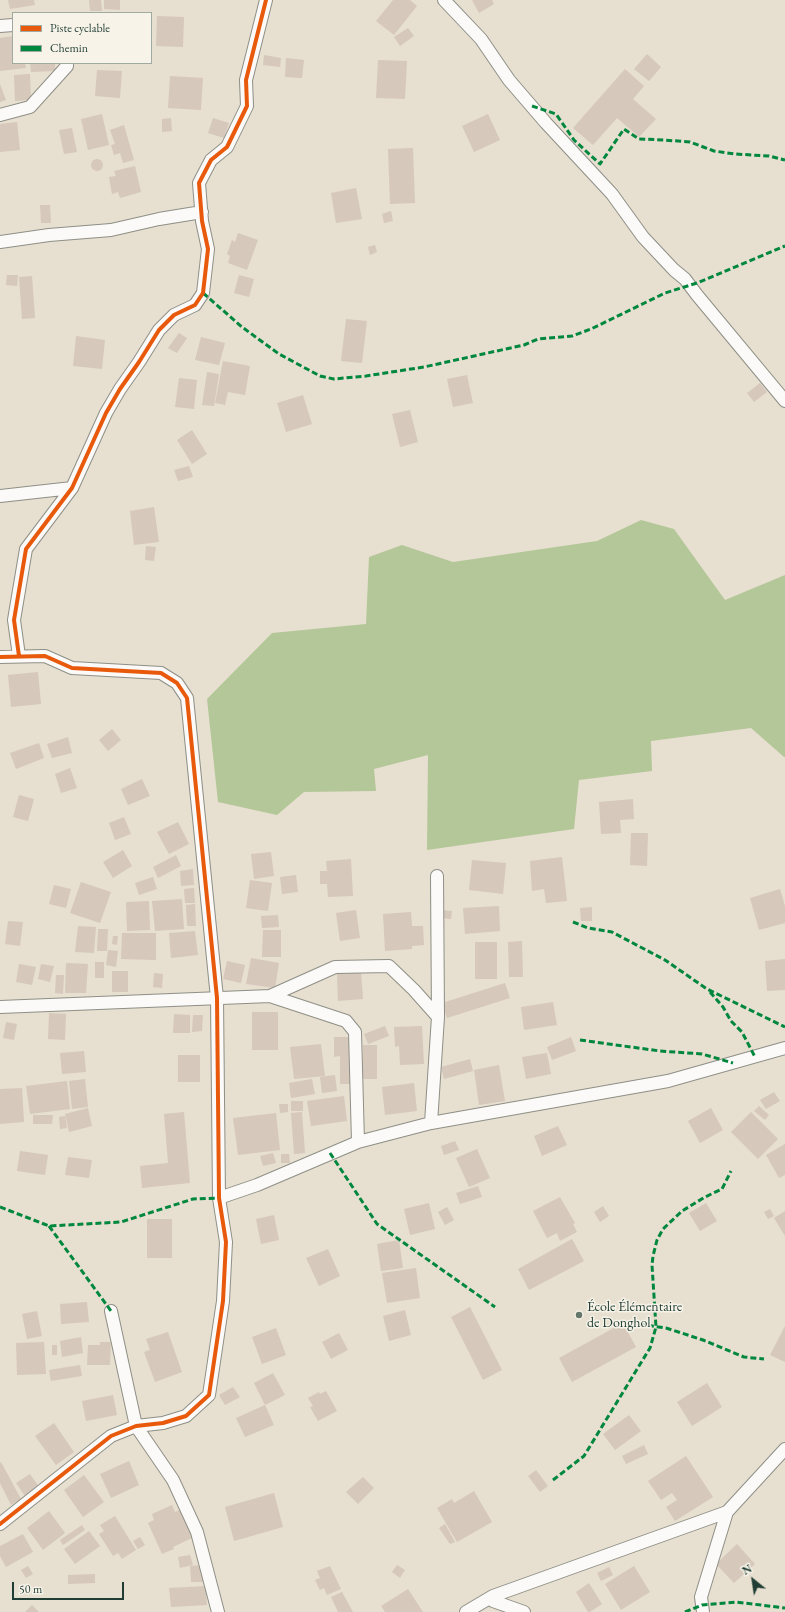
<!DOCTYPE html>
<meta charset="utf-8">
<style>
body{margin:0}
#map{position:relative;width:785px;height:1612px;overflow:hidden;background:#e7dfd0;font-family:"EB Garamond",serif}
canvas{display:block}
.legend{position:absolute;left:12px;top:12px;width:140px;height:52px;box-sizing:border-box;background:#f7f3e8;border:1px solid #a1aaa0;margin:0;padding:5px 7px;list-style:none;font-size:12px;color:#1f3d34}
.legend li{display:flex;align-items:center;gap:8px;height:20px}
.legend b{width:20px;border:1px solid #a1aaa0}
.north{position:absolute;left:733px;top:1560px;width:40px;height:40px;-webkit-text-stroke:3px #f7f3e8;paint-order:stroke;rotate:330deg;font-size:11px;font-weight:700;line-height:16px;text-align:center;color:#1f3d34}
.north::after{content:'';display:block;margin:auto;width:14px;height:18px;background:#1f3d34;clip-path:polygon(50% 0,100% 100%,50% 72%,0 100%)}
.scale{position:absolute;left:12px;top:1582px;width:112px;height:18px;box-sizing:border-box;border:2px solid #1f3d34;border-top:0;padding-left:5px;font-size:12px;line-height:14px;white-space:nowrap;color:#1f3d34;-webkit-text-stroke:3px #f7f3e8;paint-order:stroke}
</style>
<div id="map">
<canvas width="785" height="1612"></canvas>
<ul class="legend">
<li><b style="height:5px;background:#e8590c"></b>Piste cyclable</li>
<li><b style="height:5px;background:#00873e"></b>Chemin</li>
</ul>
<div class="north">N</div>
<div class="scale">50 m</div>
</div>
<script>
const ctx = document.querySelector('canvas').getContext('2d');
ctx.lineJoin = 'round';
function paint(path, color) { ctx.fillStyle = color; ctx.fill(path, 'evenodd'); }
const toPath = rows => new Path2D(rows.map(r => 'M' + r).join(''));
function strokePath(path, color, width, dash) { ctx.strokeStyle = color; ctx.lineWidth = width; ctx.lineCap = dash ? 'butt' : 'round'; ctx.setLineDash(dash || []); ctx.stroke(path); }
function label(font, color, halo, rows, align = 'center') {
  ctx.font = font + ' "EB Garamond",serif'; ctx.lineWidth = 3; ctx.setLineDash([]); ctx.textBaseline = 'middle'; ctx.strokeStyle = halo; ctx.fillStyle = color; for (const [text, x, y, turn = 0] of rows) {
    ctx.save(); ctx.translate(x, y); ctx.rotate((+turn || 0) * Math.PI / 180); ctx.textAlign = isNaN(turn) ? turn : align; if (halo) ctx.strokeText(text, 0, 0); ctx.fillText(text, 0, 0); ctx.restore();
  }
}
paint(toPath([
 [641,520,674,529,725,600,785,575,785,757,784,757,751,728,651,741,652,771,579,780,574,829,427,850,428,755,374,769,376,791,304,792,277,815,218,802,207,699,272,633,366,624,369,557,402,545,453,562,597,541]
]), '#b4c798');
paint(toPath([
 [8,0,34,0,35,5,10,9],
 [89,0,101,0,102,11,90,11],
 [104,0,120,0,120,10,104,9],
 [393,0,410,0,417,6,394,35,376,21],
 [472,0,492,0,494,4,479,13],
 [157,16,184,17,183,47,156,46],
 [408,28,414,36,400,46,394,37],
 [13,36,13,63,25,63,26,68,0,71,0,38],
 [647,54,661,67,649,81,634,69],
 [264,55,281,58,280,67,263,65],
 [286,58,304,60,302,78,285,77],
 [378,60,407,61,405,99,376,98],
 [30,63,55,63,55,71,31,72],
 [625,69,644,86,633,99,656,119,639,137,617,118,593,145,573,128],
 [97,70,122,71,120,98,95,96],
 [30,74,31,100,15,101,14,75],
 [170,76,203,78,201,110,168,108],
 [0,84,6,100,0,102],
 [102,114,109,145,88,150,81,119],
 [488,114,500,140,474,152,462,126],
 [171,118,172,131,162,132,162,119],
 [213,118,229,123,224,138,208,133],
 [17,122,20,150,0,152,0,124],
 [124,125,134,160,123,163,120,153,114,155,111,145,115,144,110,130],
 [72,128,77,152,64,154,59,130],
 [413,148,415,203,390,204,388,149],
 '91 165a6 6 0 1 1 12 0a6 6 0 1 1-12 0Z',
 [135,166,141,192,120,198,118,192,112,194,109,177,116,176,114,171],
 [356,188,362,219,336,223,331,193],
 [40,205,50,205,51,223,41,223],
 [391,211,393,221,384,223,382,214],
 [238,233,258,240,247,270,228,263,230,256,227,254,232,240,235,242],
 [375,245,377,252,370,255,368,247],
 [7,275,18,275,17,286,6,285],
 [239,275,254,279,249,297,234,293],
 [32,276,35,318,22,319,19,277],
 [346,319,367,321,362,363,341,361],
 [179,333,187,338,177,353,168,348],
 [76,336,105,340,102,369,73,366],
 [201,337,225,343,219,365,195,360],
 [223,361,250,366,245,395,228,392,225,405,215,403],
 [207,372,219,374,214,406,202,405],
 [467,375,473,403,453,407,447,379],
 [179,378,197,380,194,409,175,407],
 [760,383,767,392,754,402,747,393],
 [303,395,312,424,286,432,277,403],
 [410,410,418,442,400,447,392,414],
 [192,430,207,454,192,464,177,440],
 [189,466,193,477,178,481,174,470],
 [154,507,159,542,134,545,130,511],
 [146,546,156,547,154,561,145,560],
 [38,672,41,704,11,707,8,675],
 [112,729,121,740,108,751,99,740],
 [68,737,72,753,52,758,47,744],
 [39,743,44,758,16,769,10,753],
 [70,768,77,788,61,793,55,774],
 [142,779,150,796,128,805,121,789],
 [19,795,34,799,28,821,13,817],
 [633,799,634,819,620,820,621,833,601,834,599,802],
 [124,817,131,834,115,840,109,823],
 [178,822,189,844,169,854,157,832],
 [631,833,648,833,647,866,630,865],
 [123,850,132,866,113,878,103,862],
 [271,852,274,876,254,879,251,854],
 [176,855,181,866,158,878,153,867],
 [562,857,567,901,546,903,544,889,532,891,530,861],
 [351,859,353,896,328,897,327,884,320,884,320,871,327,871,326,861],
 [472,860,506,863,503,894,469,890],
 [193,869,194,885,181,886,180,871],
 [296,875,298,892,282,894,280,877],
 [153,877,157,889,139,895,135,883],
 [250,880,272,883,268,911,246,908],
 [81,882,111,892,100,923,70,913],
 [54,885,71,889,66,908,49,904],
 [194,888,195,903,185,903,184,889],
 [780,889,785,906,785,923,759,930,750,898],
 [182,899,184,929,155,931,152,901],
 [149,901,150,930,127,931,126,902],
 [195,904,196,926,187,926,186,905],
 [499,906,500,931,465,934,463,908],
 [592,907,592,921,581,921,580,908],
 [356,910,360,938,340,941,336,913],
 [441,910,452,911,451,919,440,918],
 [411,912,412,926,423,926,424,945,412,946,412,949,385,951,383,914],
 [278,915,279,927,262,928,261,916],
 [8,921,23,922,20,946,5,944],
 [78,926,96,927,94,953,75,952],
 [98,929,108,929,107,951,97,951],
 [263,930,281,930,281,957,262,957],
 [195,931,198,955,171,958,169,933],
 [122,933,156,933,156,960,121,959],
 [113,936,118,936,117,945,112,944],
 [522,941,523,977,509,977,508,942],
 [475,942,497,942,497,979,475,979],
 [108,950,118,951,116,967,106,965],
 [251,958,279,963,275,988,246,984],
 [785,959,785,990,767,991,765,961],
 [227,961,245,965,241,983,223,979],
 [95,962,104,962,104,978,95,978],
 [66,963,88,964,86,993,65,993],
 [19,964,36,967,32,985,16,982],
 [41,964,54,966,50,982,38,979],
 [112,971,128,971,128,992,112,992],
 [361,971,363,999,338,1001,337,973],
 [154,973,163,974,162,988,153,987],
 [56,975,64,975,63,994,55,993],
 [505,983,510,998,447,1018,442,1003],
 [553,1002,557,1025,524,1030,521,1007],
 [252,1012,278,1012,278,1050,252,1050],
 [49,1013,66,1014,65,1040,48,1039],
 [174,1014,190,1015,190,1033,173,1033],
 [193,1015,203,1015,202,1031,192,1032],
 [6,1022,17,1024,14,1040,3,1038],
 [385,1026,389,1036,368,1044,364,1034],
 [422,1026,424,1064,400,1065,399,1046,395,1047,394,1027],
 [334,1037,352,1037,352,1084,340,1084,340,1056,334,1057],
 [571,1037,576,1051,552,1060,547,1047],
 [321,1044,325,1076,294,1079,290,1047],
 [363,1045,377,1045,377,1079,363,1079],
 [84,1051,86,1072,62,1074,60,1053],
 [547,1053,551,1074,526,1079,522,1057],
 [178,1055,200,1055,200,1082,178,1082],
 [470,1059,473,1071,444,1079,441,1067],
 [499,1065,505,1101,479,1105,474,1070],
 [335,1075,337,1091,322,1093,320,1077],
 [85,1079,88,1107,72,1109,69,1081],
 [312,1079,315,1094,291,1098,289,1083],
 [67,1081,70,1109,30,1114,26,1086],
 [414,1083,417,1111,385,1115,382,1087],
 [22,1088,24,1122,0,1124,0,1089],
 [774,1092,780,1101,766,1109,760,1100],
 [344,1096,347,1121,311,1126,307,1101],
 [291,1101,303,1101,303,1111,291,1111],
 [279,1104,288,1104,288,1112,280,1113],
 [759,1106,769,1115,765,1120,754,1111],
 [88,1108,92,1126,69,1132,65,1114],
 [711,1108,723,1130,700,1143,688,1121],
 [184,1112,190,1183,142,1188,140,1166,168,1163,164,1114],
 [302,1112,305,1153,294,1154,291,1113],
 [751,1112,778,1139,758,1159,731,1132],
 [276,1113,280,1150,238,1155,233,1118],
 [33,1115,53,1115,52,1124,33,1124],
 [65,1116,67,1128,60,1129,59,1117],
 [558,1126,567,1145,542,1156,534,1136],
 [455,1141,459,1150,444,1155,441,1146],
 [785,1144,785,1175,779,1178,766,1155],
 [477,1149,490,1178,469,1187,456,1158],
 [20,1151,48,1155,45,1175,17,1171],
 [273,1153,276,1163,263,1166,260,1156],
 [281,1154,289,1154,290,1163,281,1163],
 [68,1157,92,1160,89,1178,65,1175],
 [478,1186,482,1197,460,1204,456,1193],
 [560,1197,575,1223,573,1224,577,1232,560,1241,557,1233,547,1238,533,1211],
 [429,1203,435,1229,410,1235,404,1209],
 [706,1203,717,1221,700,1231,689,1213],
 [603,1206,609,1216,600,1222,594,1212],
 [447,1207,454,1220,445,1225,438,1212],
 [770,1209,774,1216,768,1219,764,1212],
 [785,1211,785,1236,774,1218],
 [274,1215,279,1240,261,1244,256,1219],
 [147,1219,172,1219,172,1258,147,1258],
 [572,1239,584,1261,529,1290,518,1269],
 [399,1240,403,1268,381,1271,377,1244],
 [328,1249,340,1276,319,1286,306,1258],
 [416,1268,420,1298,387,1303,382,1273],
 [87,1302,89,1322,61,1324,60,1304],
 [470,1307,502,1370,483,1380,451,1317],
 [405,1310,411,1335,389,1341,383,1316],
 [37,1311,42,1336,27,1339,22,1314],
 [623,1323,636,1347,572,1382,559,1358],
 [785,1326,785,1362,770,1355],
 [276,1328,286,1355,262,1364,252,1337],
 [168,1332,182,1372,155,1382,144,1352,150,1350,146,1339],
 [339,1333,348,1350,331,1359,322,1342],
 [81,1337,83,1353,62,1357,60,1341],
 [44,1342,46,1374,17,1375,16,1343],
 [100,1342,111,1342,110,1365,87,1365,88,1345,100,1345],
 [52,1345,57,1345,57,1355,52,1355],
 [80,1365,82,1376,51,1381,49,1370],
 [273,1373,285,1395,265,1405,274,1425,245,1437,236,1418,265,1405,254,1383],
 [707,1383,722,1407,692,1426,677,1402],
 [233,1387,240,1397,225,1405,219,1395],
 [326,1391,337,1411,318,1421,310,1407,313,1406,308,1398,319,1392,320,1394],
 [113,1395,117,1415,86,1421,82,1401],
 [629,1415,641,1431,615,1450,603,1434],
 [54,1423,74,1452,56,1465,35,1436],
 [644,1445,648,1454,626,1464,622,1456],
 [686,1456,713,1497,675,1521,666,1507,677,1500,672,1493,661,1500,648,1481],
 [129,1461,139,1485,111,1498,100,1474],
 [1,1462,21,1499,11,1505,0,1483,0,1463],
 [536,1470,548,1486,540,1492,528,1476],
 [30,1474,39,1487,25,1496,16,1483],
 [84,1475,104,1502,83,1517,64,1490],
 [363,1477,374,1488,358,1504,346,1492],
 [474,1491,492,1522,457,1542,437,1508,452,1499,454,1503],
 [274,1493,283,1527,234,1541,225,1507],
 [172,1505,175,1512,182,1509,194,1537,173,1547,174,1549,162,1554,148,1523,154,1520,152,1514],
 [49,1511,65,1533,43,1550,27,1528],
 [115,1516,136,1550,122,1559,118,1553,113,1556,99,1534,104,1531,100,1525],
 [445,1524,455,1542,450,1544,439,1528],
 [82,1525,85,1530,63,1545,60,1540],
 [89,1531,100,1546,75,1564,64,1549],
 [23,1534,33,1552,6,1567,0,1556,0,1546],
 [140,1537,145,1545,138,1549,133,1541],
 [737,1544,755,1564,734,1583,716,1564],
 [190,1555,193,1565,180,1568,178,1557],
 [203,1565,204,1582,191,1582,190,1566],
 [397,1565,405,1570,400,1578,392,1572],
 [28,1566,33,1574,26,1578,21,1570],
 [330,1566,341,1589,327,1595,324,1588,320,1590,315,1580,320,1578,317,1571],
 [634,1566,650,1592,621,1610,605,1584],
 [609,1567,613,1575,601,1581,597,1573],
 [95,1574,95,1583,68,1584,68,1575],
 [589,1583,602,1604,590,1612,588,1612,576,1592],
 [206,1586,207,1605,171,1607,169,1588],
 [408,1589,423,1612,385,1612,381,1606],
 [342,1592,353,1612,338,1612,331,1597],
 [32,1605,39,1612,25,1612]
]), '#d6c8bb');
const street = toPath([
 [444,0,481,39,509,80,546,123,612,194,643,237,674,270,685,279,697,295,785,401],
 [0,26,13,25],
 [0,115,30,107,67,66,67,63],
 [0,242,49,235,111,230,159,219,202,212],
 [0,496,72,488],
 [19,656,14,620,26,549,72,488,106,413,120,389,139,362,159,330,174,315,195,305,203,293,208,249,202,221,199,183,211,160,227,147,247,106,246,80,266,0],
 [0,657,45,656,72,668,161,673,177,683,187,698,217,998,219,1198,226,1242,223,1301,209,1395,186,1416,163,1423,136,1426,111,1436,0,1524],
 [270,996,346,1021,355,1032,358,1142],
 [0,1007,270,996,335,967,389,966,414,990,438,1017],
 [431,1123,438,1017,437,876],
 [219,1198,257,1185,358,1142,431,1123,668,1081,785,1048],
 [111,1311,136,1426,173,1480,197,1532,218,1612],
 [490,1598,493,1601,524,1612],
 [466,1612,493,1596,727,1512,785,1449],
 [703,1612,701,1597,727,1512]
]);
strokePath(street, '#8e8f86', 14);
strokePath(street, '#fbfaf8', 12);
strokePath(toPath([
 [532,106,556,114,574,140,600,164,624,129,639,139,664,140,690,142,714,151,735,154,769,156,785,160],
 [203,293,242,327,279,354,320,376,334,379,366,376,424,367,524,345,538,339,572,336,591,329,665,293,697,283,785,246],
 [573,922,588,928,612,932,665,960,707,989,785,1027],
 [710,992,723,1007,731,1021,742,1032,755,1057],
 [580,1040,660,1051,702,1054,733,1063],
 [330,1153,377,1224,495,1307],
 [0,1207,49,1226,121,1222,193,1199,219,1198],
 [49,1226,111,1311],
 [630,1323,666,1328,703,1340,744,1357,764,1359],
 [553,1480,584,1456,650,1348,656,1327,652,1265,653,1256,657,1240,663,1229,682,1211,705,1197,722,1189,731,1171],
 [685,1612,702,1605,736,1602,785,1608]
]), '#00873e', 3, [6, 3]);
strokePath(toPath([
 [19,656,14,620,26,549,72,488,106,413,120,389,139,362,159,330,174,315,195,305,203,293,208,249,202,221,199,183,211,160,227,147,247,106,246,80,266,0],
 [0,657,45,656,72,668,161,673,177,683,187,698,217,998,219,1198,226,1242,223,1301,209,1395,186,1416,163,1423,136,1426,111,1436,0,1524]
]), '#e8590c', 4);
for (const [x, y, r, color] of [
 [579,1315,4,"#65766b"]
]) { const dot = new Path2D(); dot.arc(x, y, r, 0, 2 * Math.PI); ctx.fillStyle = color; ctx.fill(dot); strokePath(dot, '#f7f3e8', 1.5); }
label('14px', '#1f3d34', '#f7f3e8', [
 ["École Élémentaire",587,1307],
 ["de Donghol",587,1323]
], 'left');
</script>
